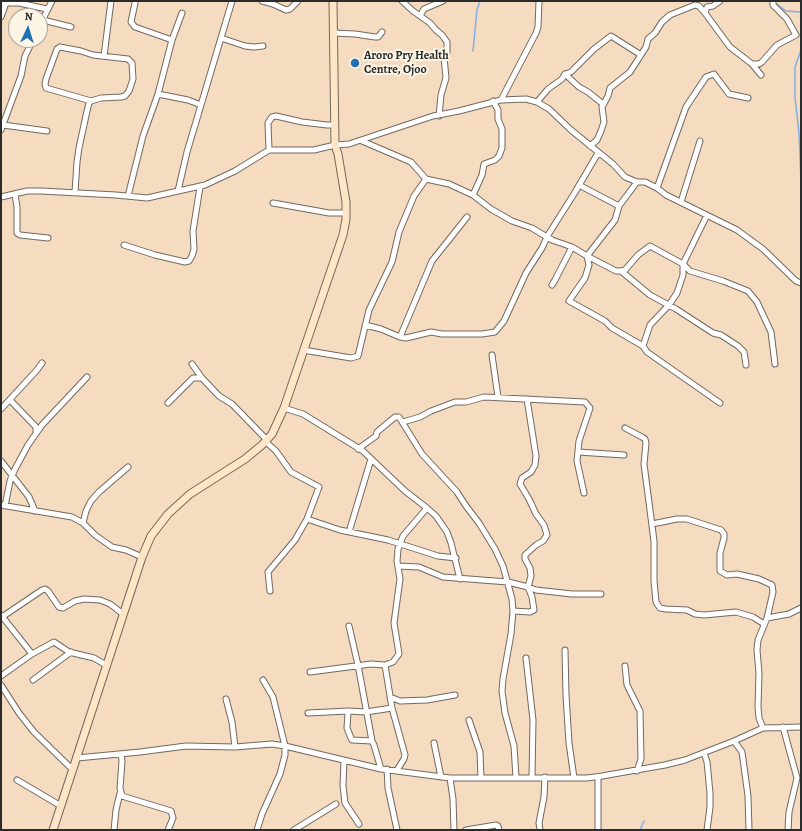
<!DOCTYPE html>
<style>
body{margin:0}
#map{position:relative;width:802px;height:831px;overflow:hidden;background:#f5dbbf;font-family:Alegreya,serif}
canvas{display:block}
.frame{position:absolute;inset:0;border:2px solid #2b2b2b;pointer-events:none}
.north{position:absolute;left:8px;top:8px;width:40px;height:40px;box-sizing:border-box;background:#fcf5e5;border:1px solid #a8a49b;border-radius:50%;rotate:4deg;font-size:11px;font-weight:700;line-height:16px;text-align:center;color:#2b2b2b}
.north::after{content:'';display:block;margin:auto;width:14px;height:18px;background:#1f6fb2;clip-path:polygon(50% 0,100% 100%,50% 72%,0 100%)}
</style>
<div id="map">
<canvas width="802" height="831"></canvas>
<div class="frame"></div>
<div class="north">N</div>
</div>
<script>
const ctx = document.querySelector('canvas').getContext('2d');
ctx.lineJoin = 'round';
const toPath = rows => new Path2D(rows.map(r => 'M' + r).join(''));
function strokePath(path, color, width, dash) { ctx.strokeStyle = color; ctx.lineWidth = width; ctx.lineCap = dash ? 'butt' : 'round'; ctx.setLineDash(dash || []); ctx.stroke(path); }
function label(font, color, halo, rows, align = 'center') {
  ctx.font = font + ' Alegreya,serif'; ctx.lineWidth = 4; ctx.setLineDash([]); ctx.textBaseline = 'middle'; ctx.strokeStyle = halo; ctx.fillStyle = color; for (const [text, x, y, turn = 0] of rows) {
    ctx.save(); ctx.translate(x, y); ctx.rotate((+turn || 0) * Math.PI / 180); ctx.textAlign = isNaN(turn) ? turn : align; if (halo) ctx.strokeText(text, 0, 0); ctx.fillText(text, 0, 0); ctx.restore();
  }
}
strokePath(toPath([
 [774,2,786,11,801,12],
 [801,50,795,67,795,97,799,133,801,181],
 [473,51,477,10,480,1],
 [640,830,644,821]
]), '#7faee9', 1.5);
const street = toPath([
 [262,1,273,4,286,10,290,9,298,1],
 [402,1,413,11,430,23,436,30,442,35,447,42,447,53,444,57,446,78,441,95,439,116],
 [1,3,19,3,47,9],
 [135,3,131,22,135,27,172,40],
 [705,13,730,47,752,64,761,75],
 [420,16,424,9,443,1],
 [1,17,6,3],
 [43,20,71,27],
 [40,25,52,1],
 [334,33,355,34,375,37,378,37,382,32],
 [221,38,245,46,254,47,263,46],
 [60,47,81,51,93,55,128,59,132,63,133,79,129,91,125,96,121,97,101,98,91,101,46,88,45,84,46,79,57,49,60,47],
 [104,56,111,1],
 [752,64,759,64,762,62,777,45,796,35,787,19,773,5,773,1],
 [565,74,579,87,588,92,603,104],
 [158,94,188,100,201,105],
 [501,100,536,33,538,27,539,1],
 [537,102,548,89,562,79,565,74,571,72,594,49,611,36,641,55],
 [3,125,47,131],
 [1,130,21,76,25,56,33,40],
 [362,141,411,162,426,179,449,184,473,195,491,209,512,221,532,228,552,240,572,247,587,256,616,271,621,271,625,270,638,255,650,246,683,264,690,271,723,281,748,291,757,302,771,332,775,364],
 [590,146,597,140,601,131,604,122,602,107,608,96,610,88,630,72,646,47,648,39,655,33,662,22,670,15,695,5,699,6,705,13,707,7,713,6,720,1],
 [269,150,268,123,272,117,276,116,302,122,327,125,333,125,335,123],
 [637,182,619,206,615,220,587,256,589,265,585,278,569,301,605,321,612,328,643,346],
 [579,185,619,206],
 [657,188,686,107,706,77,714,74,729,94,748,98],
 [178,191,187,152,232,1],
 [75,192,77,162,79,148,87,111,89,103,91,101],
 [15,194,17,207,17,233,20,235,48,238],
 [473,195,482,175,484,164,495,160,499,156,502,148,502,129,498,119,498,110,493,101],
 [128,196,143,136,158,94,172,40,182,13],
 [1,197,27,191,41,191,116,195,147,198,205,185,235,171,269,150,314,150,335,145,349,144,433,116,459,111,501,100,526,99,537,102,549,109,571,130,613,164,625,177,637,182,645,182,657,188,666,195,737,230,763,249,796,281,801,283],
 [681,202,700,141],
 [273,203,329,213,346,213],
 [707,215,683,264,683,275,677,293,669,305,650,325,643,346,647,352,720,403],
 [124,245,155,255,185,262,189,261,192,256,194,249,193,231,200,187],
 [621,271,650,295,676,309,713,333,721,335,738,346,744,352,746,365],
 [552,285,555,280,572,247],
 [365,325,381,329,400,337,432,261,467,217],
 [400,337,406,338,431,332,442,334,482,334,495,332,504,321,526,273,542,248,548,235,574,194,598,153],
 [303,350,351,358,358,356,369,310,392,262,399,232,414,196,426,179],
 [492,355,498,397],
 [192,364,202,378,219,396,232,404,267,440],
 [10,400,36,427,36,433],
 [168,403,193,378,202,378],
 [284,408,303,414,363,451,405,491,427,508,403,536,398,549,397,561,400,579,394,623,399,654,393,662,385,665,392,708,405,755,404,759,397,770],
 [1,409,37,370,42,363],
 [403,422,420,417,431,411,455,402,466,402,484,397,585,402,590,408,579,441,577,461,584,493],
 [625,428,642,437,645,439,646,443,644,464,654,541,654,581,656,602,660,608,666,609,687,610,695,614,704,615,736,612,753,617,764,624],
 [266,442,276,451,291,472,319,487,307,519,295,540,268,572,270,591],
 [358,449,376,436,377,432,395,417,399,417,422,454,457,492,466,506,479,523,495,549,503,566,512,599,513,611,511,634,503,679,502,691,505,713,514,746,516,778],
 [578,452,624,455],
 [1,461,29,497,35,511],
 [1,505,72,517,83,523,95,535,112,547,126,550,142,557],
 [5,506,10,481,15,469,28,445,42,425,87,377],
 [427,508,436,516,447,532,451,543,460,579],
 [307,519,340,530,388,540,438,556,456,558],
 [83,523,86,511,91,501,99,492,128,467],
 [652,524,677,519,687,519,721,530,724,534,724,538,720,553,720,571,727,575,737,574,759,579,772,585,773,592,767,618,758,640,757,650,759,673,758,707,759,718,763,728],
 [349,532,371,459],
 [398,566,419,567,443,577,508,582,528,587,536,590,572,594,601,594],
 [513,611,530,612,534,610,532,597,528,587,531,576,530,568,525,559,525,555,536,545,543,541,547,535,544,525,536,514,529,499,520,484,522,478,531,472,535,465,536,456,527,399],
 [1,615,32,654],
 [2,617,42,590,45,589,48,591,59,607,63,608,75,601,84,599,100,600,110,604,123,614],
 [767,618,789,614,801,608],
 [349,626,358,665,372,741],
 [565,650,566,695,569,743,574,778],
 [526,658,533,720,532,778],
 [625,666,627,685,640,711,641,759,637,771],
 [310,672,371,664,385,665],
 [1,676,32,654,54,642,69,652,94,658,106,665],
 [33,680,71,652],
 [1,685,19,713,34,732,73,770],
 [390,697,400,701,427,700,455,695],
 [226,699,232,722,235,747],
 [308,713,348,711],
 [469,720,480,752,481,778],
 [783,727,797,778,789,812,788,830],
 [734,741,742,752,748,796,749,830],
 [434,743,441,777],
 [704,753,707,762,710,793,710,807,707,830],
 [121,754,122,761,120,788,122,796,171,811,173,818,168,830],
 [77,758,140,752,186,746,235,747,272,744,285,746,381,769,450,778,587,778,602,776,665,765,685,760,734,741,763,728,801,727],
 [344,760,343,786,345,803,359,824],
 [381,769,374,745,372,741,352,740,351,738,347,728,348,713,348,711,366,712,392,708],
 [387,769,388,788,397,830],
 [598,777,598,830],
 [450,778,453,799,454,830],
 [17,780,61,806],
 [114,830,116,810,120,793],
 [257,830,262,814,280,774,285,755,285,746,273,697,263,680],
 [294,830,336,804],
 [466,830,496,825,498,826,499,830],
 [540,830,539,823,544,797,545,777]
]);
const secondary = toPath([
 [53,830,142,557,151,536,168,514,190,494,245,459,262,445,272,434,284,408,343,235,346,219,346,202,338,154,335,145,333,1]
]);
strokePath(street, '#72695f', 7);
strokePath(secondary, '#72695f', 9);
strokePath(street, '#fff', 5);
strokePath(secondary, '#fde5c5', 7);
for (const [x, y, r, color] of [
 [355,63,5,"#1f6fb2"]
]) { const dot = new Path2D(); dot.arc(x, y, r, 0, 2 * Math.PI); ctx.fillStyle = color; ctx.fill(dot); strokePath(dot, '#fcf5e5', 1.5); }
label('bold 12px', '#2b2b2b', '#fcf5e5', [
 ["Aroro Pry Health",364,56],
 ["Centre, Ojoo",364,70]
], 'left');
</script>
